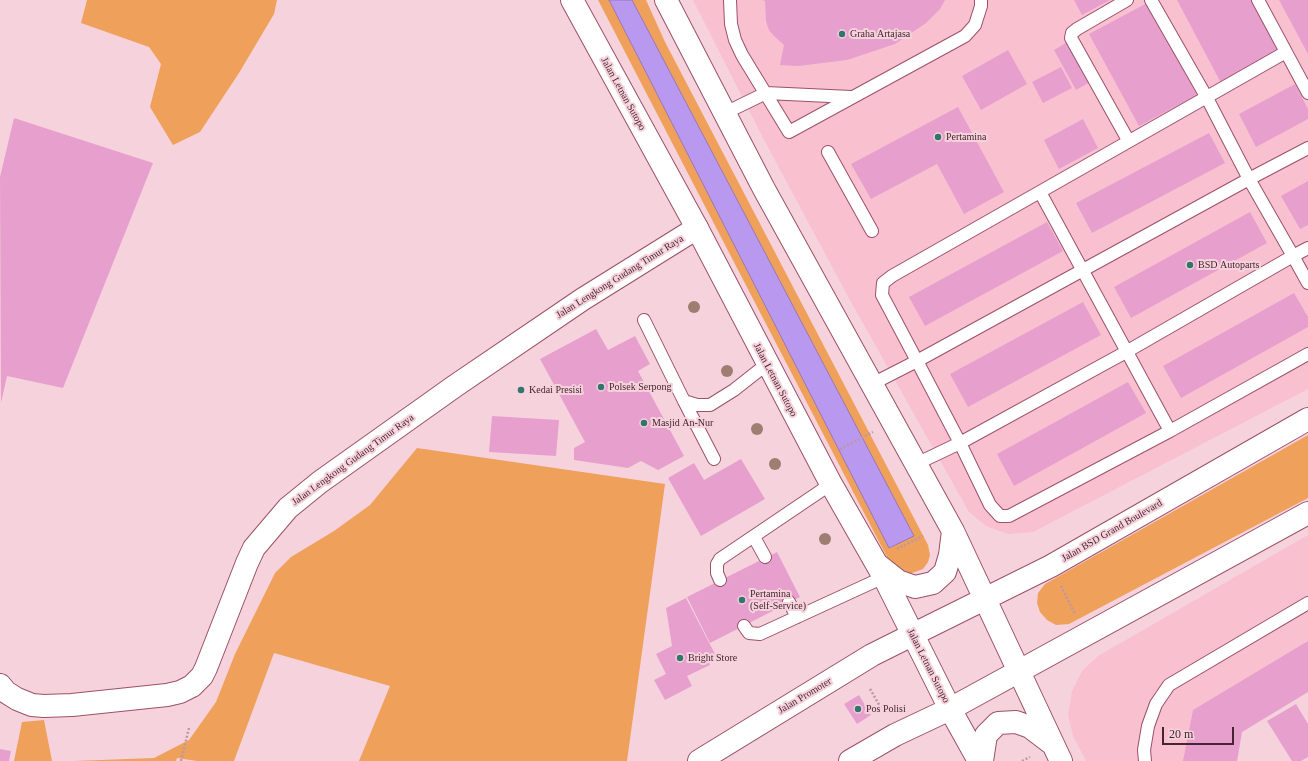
<!DOCTYPE html>
<style>
body{margin:0}
#map{position:relative;width:1308px;height:761px;overflow:hidden;background:#f6d2dc;font-family:Georgia,serif}
canvas{display:block}
.scale{position:absolute;left:1162px;top:727px;width:72px;height:18px;box-sizing:border-box;border:2px solid #462530;border-top:0;padding-left:5px;font-size:12px;line-height:14px;white-space:nowrap;color:#462530;-webkit-text-stroke:3px #f6d2dc;paint-order:stroke}
</style>
<div id="map">
<canvas width="1308" height="761"></canvas>
<div class="scale">20 m</div>
</div>
<script>
const ctx = document.querySelector('canvas').getContext('2d');
ctx.lineJoin = 'round';
function paint(path, color) { ctx.fillStyle = color; ctx.fill(path, 'evenodd'); }
const toPath = rows => new Path2D(rows.map(r => 'M' + r).join(''));
function strokePath(path, color, width, dash) { ctx.strokeStyle = color; ctx.lineWidth = width; ctx.lineCap = dash ? 'butt' : 'round'; ctx.setLineDash(dash || []); ctx.stroke(path); }
function label(font, color, halo, rows, align = 'center') {
  ctx.font = font + ' Georgia,serif'; ctx.lineWidth = 4; ctx.setLineDash([]); ctx.textBaseline = 'middle'; ctx.strokeStyle = halo; ctx.fillStyle = color; for (const [text, x, y, turn = 0] of rows) {
    ctx.save(); ctx.translate(x, y); ctx.rotate((+turn || 0) * Math.PI / 180); ctx.textAlign = isNaN(turn) ? turn : align; if (halo) ctx.strokeText(text, 0, 0); ctx.fillText(text, 0, 0); ctx.restore();
  }
}
paint(toPath([
 [693,0,1308,0,1308,389,1033,532,1008,534,986,526,969,512,851,302,763,138],
 [1308,535,1308,692,1242,732,1237,761,1086,761,1073,736,1068,715,1072,691,1082,671,1098,656]
]), '#f9c0d0');
paint(toPath([
 [87,0,277,0,274,14,239,73,200,132,173,145,150,107,161,64,149,47,81,23],
 [598,0,609,0,890,548,913,535,632,0,646,0,665,42,928,545,930,555,928,562,923,569,909,574,902,572,889,561],
 [1308,435,1308,498,1069,624,1056,625,1047,620,1040,612,1037,603,1038,593,1045,584],
 [417,448,665,484,627,761,359,761,390,686,274,653,234,761,197,761,177,758,176,761,74,761,154,758,189,740,216,702,235,654,275,573,291,557,334,531,370,505],
 [44,720,52,761,14,761,22,722]
]), '#efa05b');
const water = toPath([
 [609,0,632,0,914,536,889,548,609,0]
]);
paint(water, '#b998f0');
strokePath(water, '#9676b6', 1);
paint(toPath([
 [762,0,945,0,940,9,926,23,895,44,847,60,798,66,780,65,784,45,774,36,769,30,766,21,765,1],
 [1074,0,1110,0,1082,15],
 [1177,0,1251,0,1279,52,1221,83],
 [1279,0,1308,0,1308,54],
 [1147,3,1197,95,1139,126,1089,34],
 [1069,41,1092,81,1076,90,1054,50],
 [1008,50,1027,84,981,110,962,76],
 [1061,67,1072,88,1043,103,1032,82],
 [1295,84,1308,109,1308,119,1256,147,1239,114],
 [958,107,1004,192,964,214,937,164,871,199,851,164],
 [14,118,153,163,63,388,7,376,1,403,0,177],
 [1083,119,1098,148,1059,169,1044,140],
 [1209,133,1225,163,1092,233,1076,203],
 [1308,181,1308,225,1300,229,1281,196],
 [1250,212,1267,243,1131,318,1114,287],
 [1047,222,1063,251,925,326,909,297],
 [1294,293,1308,317,1308,327,1181,398,1163,366],
 [1083,302,1101,335,968,407,950,374],
 [596,329,608,350,635,336,650,364,638,371,684,456,658,470,641,461,628,468,574,460,574,448,585,442,540,359],
 [1128,382,1146,413,1014,486,997,454],
 [492,416,559,420,556,456,489,452],
 [741,459,765,499,701,536,668,478,694,463,704,480],
 [777,552,800,597,710,643,687,597],
 [686,598,716,656,708,660,710,665,687,676,692,686,665,700,654,680,666,674,656,654,672,646,666,608],
 [1308,641,1308,692,1242,732,1237,761,1183,761,1193,710],
 [859,695,871,715,857,724,844,704],
 [1296,704,1308,724,1308,757,1301,761,1292,761,1267,721],
 [0,749,11,751,9,761,0,761]
]), '#e7a0ce');
const lane = toPath([
 [730,0,731,24,735,40,742,55,789,132,965,36,975,25,981,6,981,0],
 [1127,0,1077,29,1072,33,1071,38,1128,140],
 [1151,0,1207,98,1249,179,1293,256,1126,352,960,443,990,505,1000,516,1009,516,1170,431,1308,354],
 [1258,0,1308,93],
 [1286,52,892,276,883,283,882,295,917,361,1249,179,1308,148],
 [725,113,766,93,851,97],
 [828,152,872,231],
 [1040,192,1170,431],
 [1308,248,1293,256,1308,283],
 [644,320,684,401,697,405,710,405,734,390,767,364],
 [872,384,917,361,960,443,916,464],
 [684,401,714,459],
 [754,537,765,557],
 [720,580,717,573,717,564,720,559,831,484],
 [789,602,797,617],
 [744,626,749,633,760,634,884,577],
 [1145,761,1144,750,1148,726,1156,704,1169,685,1308,603]
]);
const secondary = toPath([
 [0,685,6,692,17,699,32,705,44,706,72,705,167,695,180,692,192,686,202,676,206,668,247,563,254,548,288,508,320,482,455,386,583,299,697,228],
 [699,761,872,655,912,635],
 [850,761,895,735,950,709]
]);
const primary = toPath([
 [572,0,697,228,831,484,884,577,950,709,979,761],
 [666,0,764,189,953,531,1061,761],
 [879,566,898,581,915,587,933,583,945,572,950,555,953,531],
 [912,635,1051,566,1308,419],
 [950,709,1308,513],
 [982,761,986,735,998,723,1016,722,1030,727,1051,743]
]);
strokePath(lane, '#9c5169', 14);
strokePath(secondary, '#9c5169', 24);
strokePath(primary, '#9c5169', 24);
strokePath(toPath([
 [840,449,873,432],
 [897,549,923,536],
 [1061,586,1075,614],
 [870,689,881,708],
 [181,761,189,728],
 [1022,761,1030,757]
]), '#bb98a3', 2.5, [2, 2]);
strokePath(lane, '#fff', 12);
strokePath(secondary, '#fff', 22);
strokePath(primary, '#fff', 22);
ctx.fillStyle = '#9f7d71';
for (const [x, y] of [
 [694,307],
 [727,371],
 [757,429],
 [775,464],
 [825,539]
]) { ctx.beginPath(); ctx.arc(x, y, 6, 0, 2 * Math.PI); ctx.fill(); }
for (const [x, y, r, color] of [
 [842,34,4,"#31766b"],
 [938,137,4,"#31766b"],
 [1190,265,4,"#31766b"],
 [601,387,4,"#31766b"],
 [521,390,4,"#31766b"],
 [644,423,4,"#31766b"],
 [742,600,4,"#31766b"],
 [680,658,4,"#31766b"],
 [858,709,4,"#31766b"]
]) { const dot = new Path2D(); dot.arc(x, y, r, 0, 2 * Math.PI); ctx.fillStyle = color; ctx.fill(dot); strokePath(dot, '#f6d2dc', 1.5); }
label('10px', '#462530', '#f6d2dc', [
 ["Graha Artajasa",850,34],
 ["Pertamina",946,137],
 ["BSD Autoparts",1198,265],
 ["Polsek Serpong",609,387],
 ["Kedai Presisi",529,390],
 ["Masjid An-Nur",652,423],
 ["Pertamina",750,594],
 ["(Self-Service)",750,606],
 ["Bright Store",688,658],
 ["Pos Polisi",866,709]
], 'left');
label('10px', '#462530', '#f6d2dc', [
 ["Jalan Letnan Sutopo",623,94,61],
 ["Jalan Lengkong Gudang Timur Raya",620,277,-32],
 ["Jalan Letnan Sutopo",775,380,62],
 ["Jalan Lengkong Gudang Timur Raya",353,460,-36],
 ["Jalan BSD Grand Boulevard",1112,531,-30],
 ["Jalan Letnan Sutopo",928,666,63],
 ["Jalan Promoter",805,696,-31]
]);
</script>
